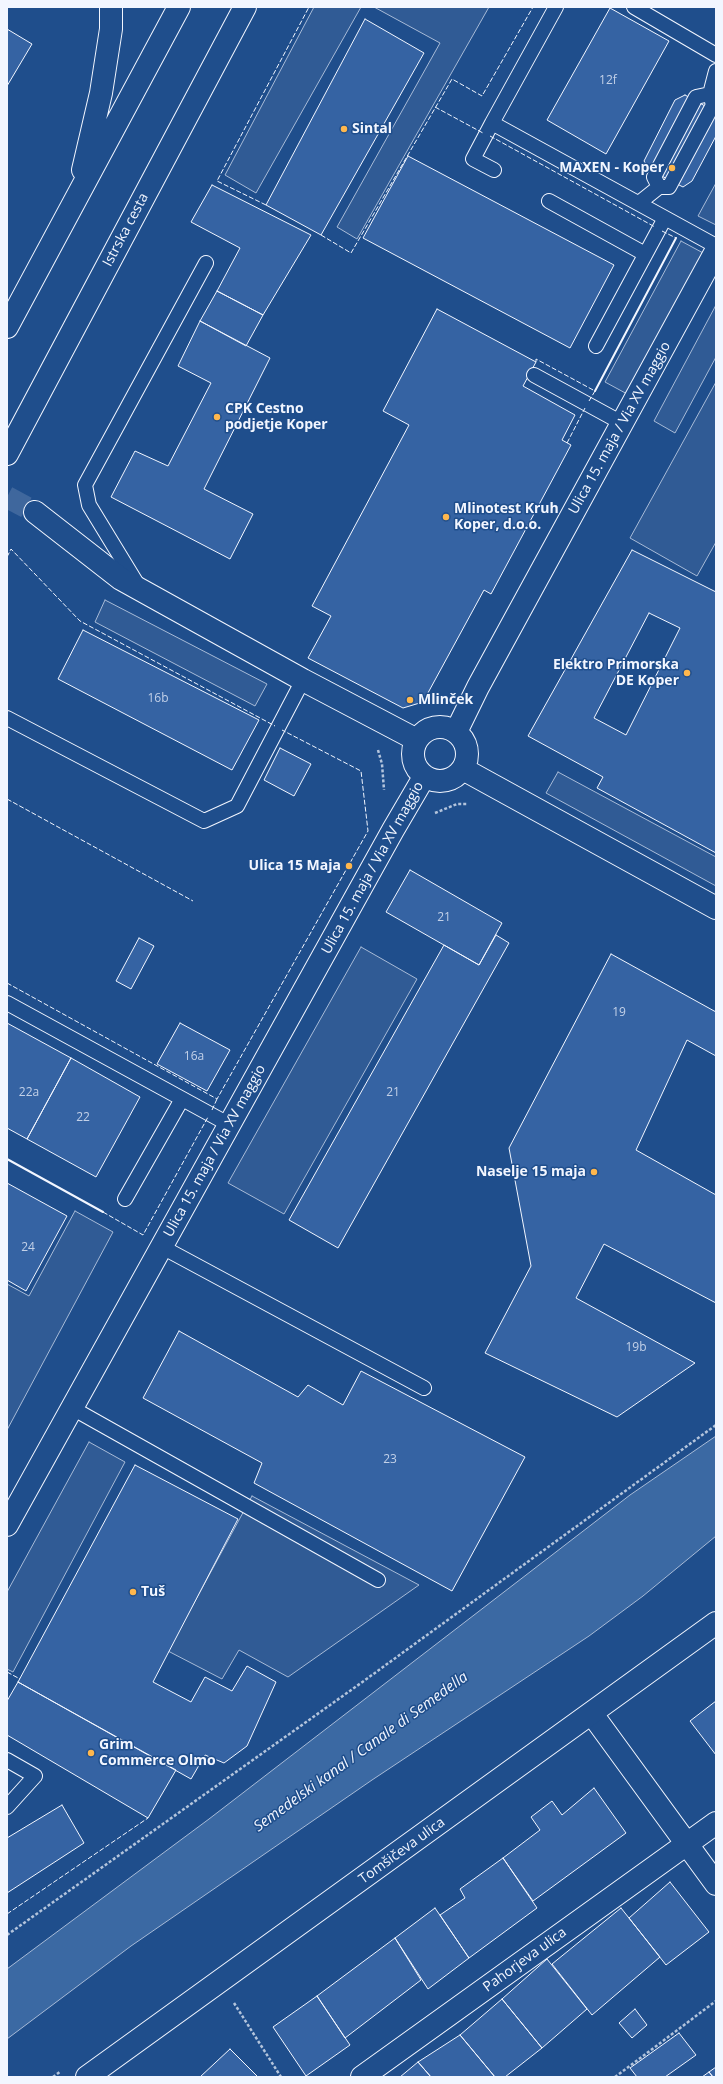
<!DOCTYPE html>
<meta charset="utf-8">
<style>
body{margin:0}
#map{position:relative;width:723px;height:2084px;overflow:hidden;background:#1f4e8c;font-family:"Open Sans",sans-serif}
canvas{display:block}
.frame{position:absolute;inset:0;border:8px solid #f2f6ff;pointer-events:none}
</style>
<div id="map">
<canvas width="723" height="2084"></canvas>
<div class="frame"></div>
</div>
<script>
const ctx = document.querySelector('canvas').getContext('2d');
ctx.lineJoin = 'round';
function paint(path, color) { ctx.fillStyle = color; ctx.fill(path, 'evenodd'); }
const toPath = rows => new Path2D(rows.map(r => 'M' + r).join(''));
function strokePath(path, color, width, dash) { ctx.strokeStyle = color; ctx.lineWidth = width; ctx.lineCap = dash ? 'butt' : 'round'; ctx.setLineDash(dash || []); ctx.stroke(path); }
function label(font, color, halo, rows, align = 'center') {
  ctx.font = font + ' "Open Sans",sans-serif'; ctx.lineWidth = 3; ctx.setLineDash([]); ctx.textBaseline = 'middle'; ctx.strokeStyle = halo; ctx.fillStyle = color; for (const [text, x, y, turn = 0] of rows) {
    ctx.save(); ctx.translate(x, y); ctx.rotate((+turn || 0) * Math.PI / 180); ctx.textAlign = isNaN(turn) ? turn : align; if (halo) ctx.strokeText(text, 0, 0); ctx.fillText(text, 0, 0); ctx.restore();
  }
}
const parking = toPath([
 [314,7,361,7,256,193,225,175,314,7],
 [374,7,489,7,357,239,337,227,440,43,374,7],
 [716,183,716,225,698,216,716,183],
 [681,241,705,254,629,395,605,382,681,241],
 [716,305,716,357,675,433,654,421,716,305],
 [716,382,716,542,697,576,630,538,716,382],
 [105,600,267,684,255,706,95,622,105,600],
 [558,772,716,857,716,886,546,793,558,772],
 [361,947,417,979,284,1214,228,1183,361,947],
 [75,1211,113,1232,7,1430,7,1284,29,1296,75,1211],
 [89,1442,125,1462,13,1672,7,1669,7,1592,89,1442],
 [252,1496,419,1585,288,1677,239,1650,222,1679,168,1651,252,1496]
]);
paint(parking, '#305b95');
strokePath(parking, '#a8bbd7', 1);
const water = toPath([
 [716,1436,716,1536,643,1596,589,1636,372,1780,131,1946,7,2039,7,1969,209,1819,630,1495,716,1436]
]);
paint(water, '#3b69a3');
strokePath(water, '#a8bbd7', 1);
const building = toPath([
 [610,8,669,41,606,154,547,120,610,8],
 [365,19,424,53,321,235,266,205,365,19],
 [7,29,32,44,7,86,7,29],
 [685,95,716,112,716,136,692,181,683,187,650,170,644,161,675,100,685,95],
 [408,156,614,265,570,348,363,238,408,156],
 [212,185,311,235,263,315,217,291,240,248,191,222,212,185],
 [217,291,263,315,246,346,200,321,217,291],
 [437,309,536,362,523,386,575,415,562,440,571,445,491,594,484,590,423,702,403,708,308,658,331,616,312,606,409,425,383,411,437,309],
 [200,321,270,358,204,489,253,514,230,559,111,497,135,451,168,466,211,383,178,366,200,321],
 [632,550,716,592,716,853,597,788,603,777,528,736,632,550],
 [649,613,680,628,626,735,594,718,649,613],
 [83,630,259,720,232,770,58,679,83,630],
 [280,748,311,764,294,796,264,780,280,748],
 [410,870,502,923,479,965,386,912,410,870],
 [496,935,509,943,338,1248,289,1220,444,945,479,965,496,935],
 [139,938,154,946,131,989,116,981,139,938],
 [611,954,716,1012,716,1056,687,1040,636,1150,716,1195,716,1303,604,1244,576,1298,695,1363,617,1417,485,1353,531,1266,509,1148,611,954],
 [7,1023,71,1058,27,1139,7,1128,7,1023],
 [180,1023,230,1050,207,1091,157,1064,180,1023],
 [71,1058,140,1097,96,1177,27,1139,71,1058],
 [7,1183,67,1216,26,1291,7,1280,7,1183],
 [179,1331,298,1397,308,1385,343,1405,361,1371,525,1457,452,1591,254,1483,262,1463,143,1398,179,1331],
 [135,1465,238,1519,153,1682,191,1702,205,1677,232,1691,247,1666,276,1682,247,1746,224,1763,205,1755,191,1779,18,1682,135,1465],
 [18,1682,176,1770,148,1818,7,1735,7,1701,18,1682],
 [716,1701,716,1755,690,1721,716,1701],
 [594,1788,626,1833,533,1901,503,1858,540,1830,531,1817,552,1801,562,1815,594,1788],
 [62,1805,84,1843,7,1893,7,1838,62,1805],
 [503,1858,537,1908,469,1958,440,1915,465,1898,460,1889,503,1858],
 [670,1882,709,1932,666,1965,629,1918,670,1882],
 [435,1908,469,1958,428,1989,395,1938,435,1908],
 [621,1908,660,1957,592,2015,552,1964,621,1908],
 [395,1938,421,1980,345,2038,317,1996,395,1938],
 [547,1959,587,2009,542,2048,502,1999,547,1959],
 [317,1996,350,2045,306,2076,273,2027,317,1996],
 [502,1999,542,2048,505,2077,495,2077,460,2035,502,1999],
 [635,2009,647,2025,632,2038,619,2023,635,2009],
 [679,2033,696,2055,665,2077,637,2077,630,2068,679,2033],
 [460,2035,495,2077,431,2077,418,2062,460,2035],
 [230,2049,258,2077,200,2077,230,2049],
 [418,2062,431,2077,400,2077,418,2062],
 [716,2067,716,2077,713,2077,709,2072,716,2067],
 [709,2072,713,2077,702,2077,709,2072]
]);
paint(building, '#3563a3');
strokePath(building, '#f2f6ff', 1);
strokePath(toPath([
 [7,497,35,512]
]), '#3f679d', 22, [22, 11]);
const lane = toPath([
 [556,7,492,123,716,246],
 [634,7,716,55],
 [492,123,473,159,494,170],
 [659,187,654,177,696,97,710,94],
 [549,201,645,254],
 [639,203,659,187,669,187,713,105,710,94,716,71],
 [596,346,665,218],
 [534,375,622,423],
 [139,587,89,505,85,485,206,263],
 [7,718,204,821,237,806,303,680],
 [7,1003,230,1125],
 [125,1199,182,1099],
 [162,1247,424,1388],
 [72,1408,378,1580],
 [7,1760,35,1776,7,1807]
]);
const street = toPath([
 [35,512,121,579,303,680,417,740],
 '413 754a27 27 0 1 1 54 0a27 27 0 1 1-54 0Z',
 [456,732,478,687,716,251],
 [463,769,716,908],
 [7,1525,393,830,424,777],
 [592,1714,716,1884],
 [362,2077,716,1823]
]);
const secondary = toPath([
 [87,2077,716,1623]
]);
const highway = toPath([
 [83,170,101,93,111,29,111,7],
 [7,327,179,7],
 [7,454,245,7]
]);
strokePath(lane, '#f2f6ff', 16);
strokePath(street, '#f2f6ff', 24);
strokePath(secondary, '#f2f6ff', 24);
strokePath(highway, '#f2f6ff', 24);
strokePath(toPath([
 [378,750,382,764,384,790],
 [435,813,457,804,468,804],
 [7,1935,361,1683,716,1425],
 [234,2003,281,2077],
 [53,2077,61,2071],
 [615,2077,716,2001]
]), '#b3c4dc', 2.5, [3, 2]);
strokePath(lane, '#1f4e8c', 14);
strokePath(street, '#1f4e8c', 22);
strokePath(secondary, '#1f4e8c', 22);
strokePath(highway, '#1f4e8c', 22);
strokePath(toPath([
 [435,107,483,133],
 [490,136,655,227],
 [266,205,217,181,309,7],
 [662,231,676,238],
 [321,235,351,253,452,79,482,96,533,7],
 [536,362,536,359,595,391,589,401],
 [567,443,585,408],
 [7,557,11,549,80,621,275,726],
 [7,799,193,901],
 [7,983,217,1099,368,831,361,771,282,730],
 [212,1110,217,1099],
 [103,1212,143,1235,208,1117],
 [7,1672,20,1679],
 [7,1914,148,1818]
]), '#f2f6ff', 1, [5, 2]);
strokePath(toPath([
 [595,391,676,238],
 [7,1159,103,1212]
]), '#f2f6ff', 2);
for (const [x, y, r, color] of [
 [344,129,4,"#ffb74d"],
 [672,168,4,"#ffb74d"],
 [217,417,4,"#ffb74d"],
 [446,517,4,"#ffb74d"],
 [687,673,4,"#ffb74d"],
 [410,700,4,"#ffb74d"],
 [349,866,4,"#ffb74d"],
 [594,1172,4,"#ffb74d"],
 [133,1592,4,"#ffb74d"],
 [91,1753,4,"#ffb74d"]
]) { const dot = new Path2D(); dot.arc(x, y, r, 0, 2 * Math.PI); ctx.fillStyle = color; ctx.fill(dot); strokePath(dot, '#1f4e8c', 1.5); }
label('12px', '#c3d1e8', null, [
 ["12f",608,81],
 ["16b",158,699],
 ["21",444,918],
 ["19",619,1013],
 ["16a",194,1057],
 ["22a",29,1093],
 ["21",393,1093],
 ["22",83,1118],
 ["24",28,1248],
 ["19b",636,1348],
 ["23",390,1460]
]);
label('bold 14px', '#f2f6ff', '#1f4e8c', [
 ["Sintal",352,129],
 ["MAXEN - Koper",664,168,"right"],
 ["CPK Cestno",225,409],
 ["podjetje Koper",225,425],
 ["Mlinotest Kruh",454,509],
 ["Koper, d.o.o.",454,525],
 ["Elektro Primorska",679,665,"right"],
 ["DE Koper",679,681,"right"],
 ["Mlinček",418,700],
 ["Ulica 15 Maja",341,866,"right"],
 ["Naselje 15 maja",586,1172,"right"],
 ["Tuš",141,1592],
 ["Grim",99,1745],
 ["Commerce Olmo",99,1761]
], 'left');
label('14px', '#f2f6ff', '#1f4e8c', [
 ["Istrska cesta",126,230,-62],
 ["Ulica 15. maja / Via XV maggio",620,428,-61],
 ["Ulica 15. maja / Via XV maggio",373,868,-61],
 ["Ulica 15. maja / Via XV maggio",215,1151,-61],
 ["Tomšičeva ulica",402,1851,-36],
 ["Pahorjeva ulica",525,1960,-36]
]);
label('italic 15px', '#f2f6ff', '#1f4e8c', [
 ["Semedelski kanal / Canale di Semedella",361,1752,-36]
]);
</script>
